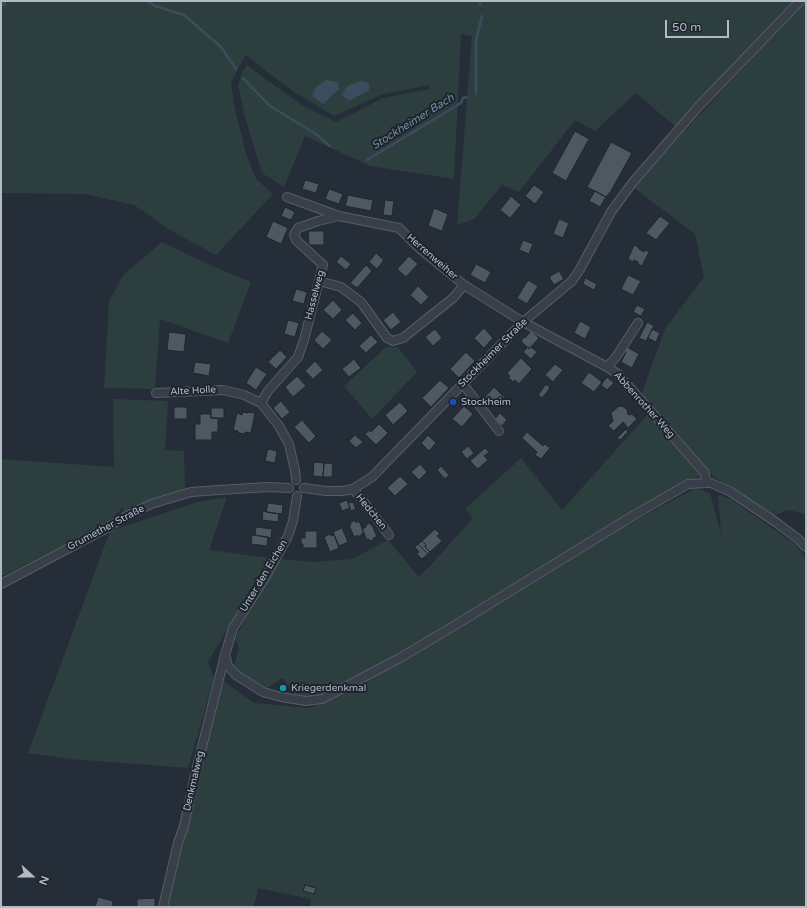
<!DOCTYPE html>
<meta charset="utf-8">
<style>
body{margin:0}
#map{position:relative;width:807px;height:908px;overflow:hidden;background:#252e38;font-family:"Varela Round",sans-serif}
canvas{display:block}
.frame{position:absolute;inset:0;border:2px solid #b3bac4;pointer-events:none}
.north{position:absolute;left:12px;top:856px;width:40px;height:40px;-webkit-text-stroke:3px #1d242d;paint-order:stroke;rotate:111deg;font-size:11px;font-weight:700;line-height:16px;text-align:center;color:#b3bac4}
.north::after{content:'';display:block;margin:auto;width:14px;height:18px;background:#b3bac4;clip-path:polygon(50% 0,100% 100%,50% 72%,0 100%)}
.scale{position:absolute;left:665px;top:20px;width:64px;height:18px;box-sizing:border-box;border:2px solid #b3bac4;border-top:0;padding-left:5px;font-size:12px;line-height:14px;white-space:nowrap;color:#b3bac4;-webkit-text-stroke:3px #1d242d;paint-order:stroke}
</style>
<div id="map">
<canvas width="807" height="908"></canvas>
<div class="frame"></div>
<div class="north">N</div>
<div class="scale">50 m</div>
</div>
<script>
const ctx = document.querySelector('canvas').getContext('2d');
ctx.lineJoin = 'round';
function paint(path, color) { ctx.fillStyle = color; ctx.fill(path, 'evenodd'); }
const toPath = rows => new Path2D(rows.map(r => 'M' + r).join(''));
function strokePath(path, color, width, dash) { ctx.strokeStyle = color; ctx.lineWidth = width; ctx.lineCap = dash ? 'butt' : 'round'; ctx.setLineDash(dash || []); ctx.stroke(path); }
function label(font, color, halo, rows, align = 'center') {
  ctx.font = font + ' "Varela Round",sans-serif'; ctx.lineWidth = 4; ctx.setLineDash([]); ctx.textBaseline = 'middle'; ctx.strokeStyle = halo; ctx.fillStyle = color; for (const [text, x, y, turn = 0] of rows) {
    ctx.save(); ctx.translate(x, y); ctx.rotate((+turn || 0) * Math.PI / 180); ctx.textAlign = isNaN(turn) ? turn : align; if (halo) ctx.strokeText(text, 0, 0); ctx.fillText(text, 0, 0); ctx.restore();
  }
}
paint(toPath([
 [1,1,793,1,676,127,636,93,595,131,575,120,519,192,502,185,474,219,457,225,472,36,461,34,454,179,370,166,305,136,284,187,262,173,245,117,238,86,241,75,247,65,264,78,305,107,336,122,383,98,430,89,430,85,383,94,334,116,297,94,267,72,246,55,231,82,234,105,246,153,256,179,273,194,216,255,170,230,134,205,85,194,1,193],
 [805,1,806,1,806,514,788,510,773,516,758,508,705,470,641,395,665,329,704,277,695,234,633,187],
 [162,242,210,265,251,282,228,343,160,319,155,389,104,388,109,301,124,274],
 [386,347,398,347,417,372,372,419,344,386],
 [113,399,168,401,165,450,184,451,185,490,123,513,123,506,112,520,1,577,1,459,114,467],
 [648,414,702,474,624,516,629,524,696,488,710,493,721,534,718,495,729,498,795,544,806,559,806,907,310,907,311,899,258,888,254,907,167,906,222,680,254,703,310,708,374,677,601,541,598,533,379,666,306,701,295,695,283,678,257,694,232,674,239,648,235,638,253,604,279,559,314,562,352,559,388,540,419,577,429,567,473,518,465,509,521,458,562,510],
 [227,497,209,550,269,558,208,662,214,678,188,768,70,759,28,753,110,531,197,502]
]), '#2c3e3e');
paint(toPath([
 [326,80,338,82,339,89,323,104,312,96,316,87],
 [360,81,367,82,369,85,369,90,349,101,342,95,346,87]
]), '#3c4c5f');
strokePath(toPath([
 [147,1,155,6,184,15,221,47,236,69],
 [480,4,480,1],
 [1,5,4,5,5,1],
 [243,78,270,106,316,134,330,146],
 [476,94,476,40,482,16],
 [367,160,461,103,463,98,467,97]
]), '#3c4c5f', 2.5);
const building = toPath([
 [575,131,589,139,566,181,552,173,575,131],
 [611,142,632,153,611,191,606,197,587,187,611,142],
 [305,180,319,184,316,193,302,189,305,180],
 [534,185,544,192,535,204,525,196,534,185],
 [329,189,343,194,339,204,325,199,329,189],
 [595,191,606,197,600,207,589,201,595,191],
 [348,195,373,200,371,211,345,206,348,195],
 [511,196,521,205,510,218,500,210,511,196],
 [385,200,394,201,392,216,383,215,385,200],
 [285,207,295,212,291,220,281,216,285,207],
 [434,208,448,214,442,231,428,226,434,208],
 [660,216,670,223,656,240,646,233,660,216],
 [559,219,569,223,563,238,553,234,559,219],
 [273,221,288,228,281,244,266,237,273,221],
 [308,231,324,231,324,245,309,245,308,231],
 [523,240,533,244,529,254,519,250,523,240],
 [633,244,639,248,639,249,644,252,645,250,649,252,642,266,638,264,638,262,634,260,633,262,626,258,628,259,634,245,633,244],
 [376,253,384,260,377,269,369,262,376,253],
 [341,256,351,264,346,270,336,262,341,256],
 [409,256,418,264,406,277,397,269,409,256],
 [476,264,491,272,485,283,470,275,476,264],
 [366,265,372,271,357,288,350,283,366,265],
 [559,271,564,279,554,285,549,277,559,271],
 [628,275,641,281,633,295,621,289,628,275],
 [585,278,597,284,594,290,583,284,585,278],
 [528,280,538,286,527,304,517,298,528,280],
 [418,286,429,297,421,305,410,295,418,286],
 [296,289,307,292,304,304,292,301,296,289],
 [333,300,342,310,333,319,323,310,333,300],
 [637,305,645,309,641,316,633,312,637,305],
 [393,312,401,322,391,330,383,320,393,312],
 [353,313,362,323,355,330,345,320,353,313],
 [288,320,299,323,295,337,284,334,288,320],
 [580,321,591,327,585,339,574,333,580,321],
 [647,322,654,326,646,341,639,338,647,322],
 [484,328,493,338,484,348,474,338,484,328],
 [435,329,442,338,433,346,425,337,435,329],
 [652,329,660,333,656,342,648,338,652,329],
 [322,331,332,340,323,349,314,340,322,331],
 [531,331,539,338,529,349,521,341,524,337,525,338,531,331],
 [169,332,186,334,184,352,167,350,169,332],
 [371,335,378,342,366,353,359,346,371,335],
 [528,347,529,349,531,347,537,352,531,359,523,352,528,347],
 [627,347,639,354,632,368,621,362,626,352,624,351,627,347],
 [280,350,287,357,276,369,268,362,280,350],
 [466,352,475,361,459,378,450,369,466,352],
 [521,358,532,369,519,384,515,380,513,382,508,377,510,376,507,373,521,358],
 [354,359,361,368,349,377,342,369,354,359],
 [315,361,323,370,313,379,305,371,315,361],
 [195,362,211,364,209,376,193,373,195,362],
 [555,364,563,370,553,382,545,375,555,364],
 [256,367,267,374,256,390,246,383,256,367],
 [589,372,602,382,594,392,581,383,589,372],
 [297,376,306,386,293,397,285,387,297,376],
 [607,377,614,383,607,390,601,385,607,377],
 [440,380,449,388,431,407,422,398,440,380],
 [546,384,550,388,542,398,538,395,546,384],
 [494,387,505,398,495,408,484,398,494,387],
 [281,401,290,412,282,419,273,408,281,401],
 [400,402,408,411,393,425,385,415,400,402],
 [464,406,473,414,462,427,452,419,464,406],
 [619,406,624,407,628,411,627,413,629,415,632,414,637,419,628,428,623,422,614,431,608,426,613,421,611,413,619,406],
 [174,407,187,407,187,419,174,419,174,407],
 [211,408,224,408,224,418,211,418,211,408],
 [243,412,248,413,248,412,255,413,251,433,245,432,245,434,238,433,238,431,233,430,237,413,242,415,243,412],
 [500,413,507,420,502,426,495,419,500,413],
 [200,414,211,414,211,418,218,418,218,432,212,432,212,440,195,440,195,424,200,424,200,414],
 [302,420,316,436,309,443,294,427,302,420],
 [378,423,388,433,376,445,365,434,370,430,371,432,379,424,378,423],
 [626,429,628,432,620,440,617,438,626,429],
 [527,432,543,446,545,444,550,448,541,459,535,455,537,452,522,438,527,432],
 [355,435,363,442,356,448,349,441,355,435],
 [428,435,436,443,429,451,421,443,428,435],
 [468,446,474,453,467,459,461,452,468,446],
 [485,448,489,452,484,456,488,460,478,469,470,461,485,448],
 [268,449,277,451,275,463,265,461,268,449],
 [314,462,324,463,323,477,313,476,314,462],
 [324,463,333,464,332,477,323,477,324,463],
 [420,464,427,472,419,480,411,472,420,464],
 [441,466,449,475,445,479,437,470,441,466],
 [400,476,408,484,395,496,387,488,400,476],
 [347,500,350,508,342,511,339,503,347,500],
 [353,502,356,509,351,511,348,503,353,502],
 [268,503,283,505,282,514,266,512,268,503],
 [263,511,279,514,278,522,262,520,263,511],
 [355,520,356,523,359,521,364,533,361,534,362,535,358,537,358,535,354,537,349,525,351,525,350,523,355,520],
 [370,523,371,525,372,525,377,537,373,538,374,540,370,541,369,539,367,540,362,529,366,527,366,525,370,523],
 [256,527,272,529,271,538,255,535,256,527],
 [342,528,348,542,339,546,333,532,342,528],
 [435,529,440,534,437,536,442,541,430,552,425,547,426,545,422,541,435,529],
 [305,531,317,531,317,548,303,548,303,544,301,544,301,538,305,538,305,531],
 [330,534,331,536,334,535,339,548,330,552,324,537,330,534],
 [252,535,268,537,267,546,251,544,252,535],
 [422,541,426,545,425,547,430,552,428,554,418,544,422,541],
 [418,544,428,554,422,559,417,554,419,552,415,547,418,544],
 [305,885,316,888,314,894,303,891,305,885],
 [98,897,113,901,112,907,95,907,98,897],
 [155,898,155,907,137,907,137,899,155,898]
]);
paint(building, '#4d5863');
strokePath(building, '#1f262f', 1);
const minor = toPath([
 [287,197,339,216,399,228,419,248,464,285,523,322,607,367,618,374,704,472,707,483],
 [319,281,341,287,361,302,387,338,393,341,403,338,453,298,464,285],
 [607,367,616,357,638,323],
 [463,384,499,431],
 [156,393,223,390,244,395,261,403,279,426,289,444,295,470,296,480],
 [261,403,268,391,298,357,304,340,323,265,296,240,294,235,298,228,318,221,339,216],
 [304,488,326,491,342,491,353,489,372,477,523,322,572,281,580,269,611,212,633,182,699,106,800,1],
 [353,489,363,501,389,535],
 [1,584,105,529,123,518,151,504,191,492,219,490,268,487,289,488],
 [225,655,228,666,236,675,263,692,281,697,306,701,322,699,398,659,457,624,629,518,688,484,707,483,711,483,731,492,777,523,797,538,806,547],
 [163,907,178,843,184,826,196,771,225,655,233,628,266,576,288,536,293,521,297,496]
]);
strokePath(minor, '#565d66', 10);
strokePath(minor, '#383f48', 8);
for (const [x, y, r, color] of [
 [453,402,4,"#1a4fb4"],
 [283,688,4,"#0f9aa8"]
]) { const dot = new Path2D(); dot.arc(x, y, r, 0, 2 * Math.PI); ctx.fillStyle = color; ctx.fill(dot); strokePath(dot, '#1d242d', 1.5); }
label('10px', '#b3bac4', '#1d242d', [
 ["Herrenweiher",432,257,41],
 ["Hasselweg",315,295,-75],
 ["Stockheimer Straße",493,353,-45],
 ["Alte Holle",193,391,-3],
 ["Abbenrother Weg",644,405,48],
 ["Hedchen",371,512,51],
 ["Grumether Straße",106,528,-28],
 ["Unter den Eichen",264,576,-59],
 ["Denkmalweg",194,781,-77]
]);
label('10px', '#b3bac4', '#1d242d', [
 ["Stockheim",461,402],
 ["Kriegerdenkmal",291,688]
], 'left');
label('italic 11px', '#778ca4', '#1d242d', [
 ["Stockheimer Bach",413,122,-32]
]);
</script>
